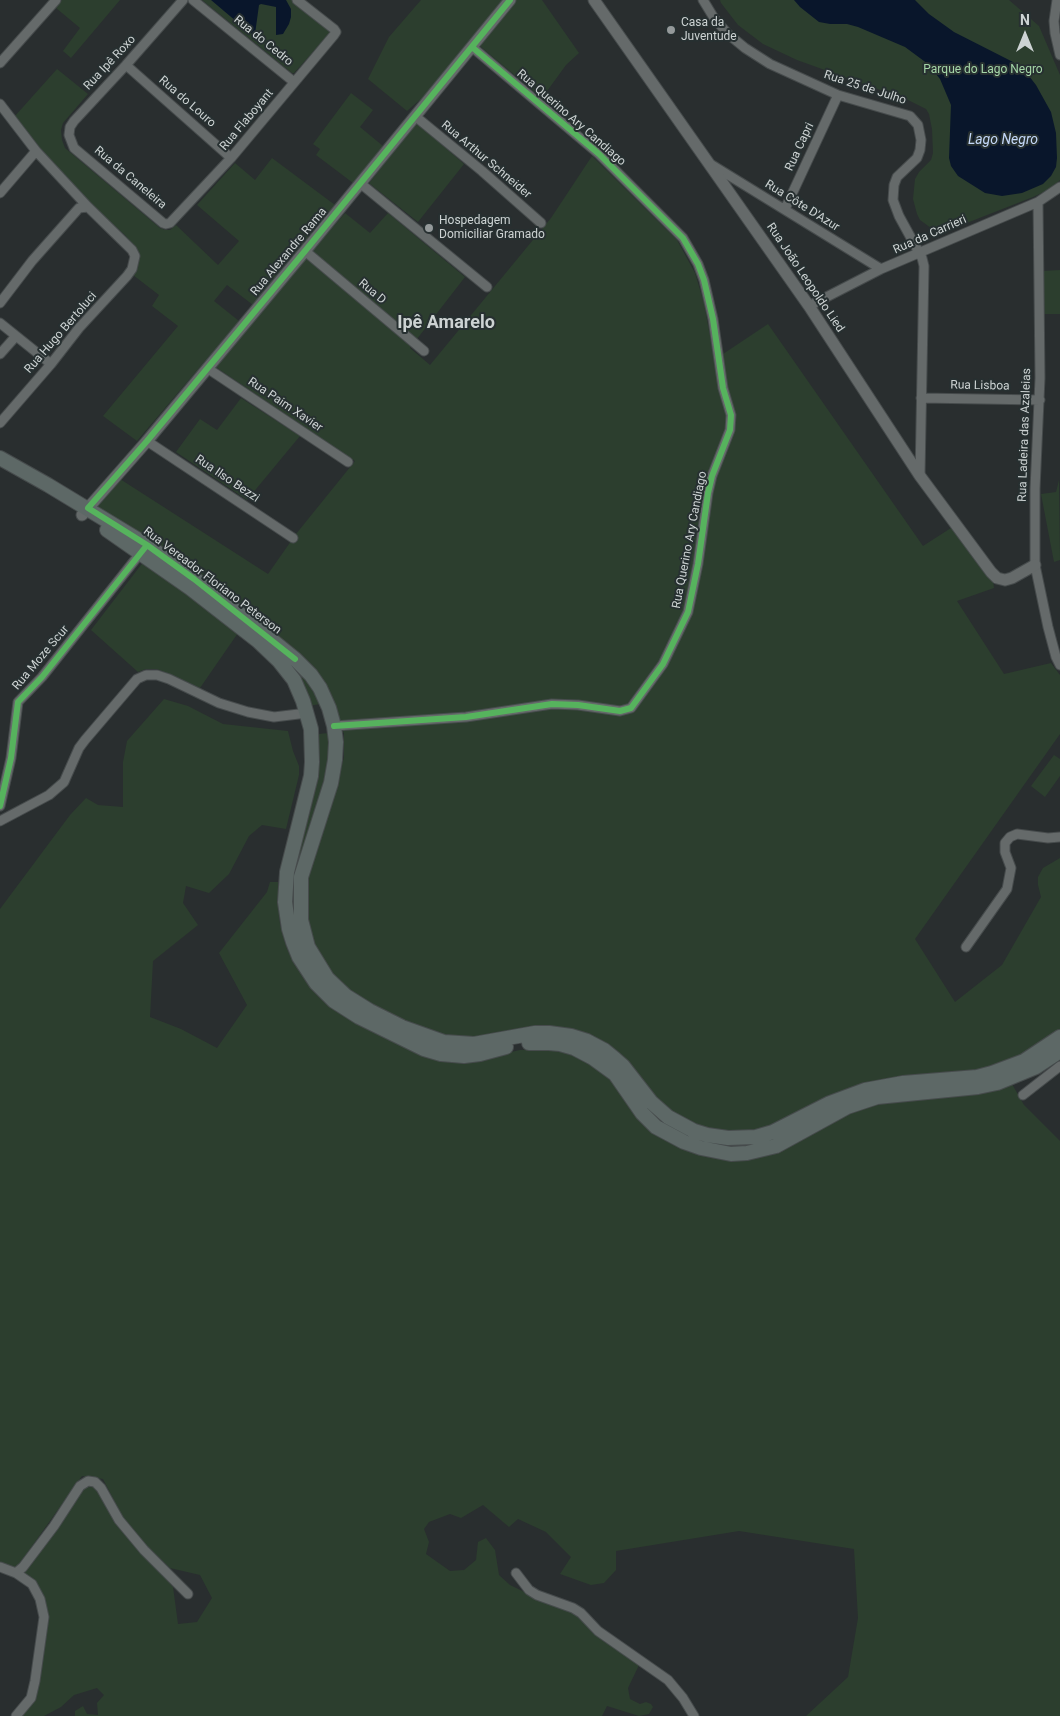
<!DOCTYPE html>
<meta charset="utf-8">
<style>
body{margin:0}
#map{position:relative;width:1060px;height:1716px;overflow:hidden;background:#292e2f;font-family:Roboto,sans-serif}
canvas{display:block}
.north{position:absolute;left:1000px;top:10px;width:50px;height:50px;-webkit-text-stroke:4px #273031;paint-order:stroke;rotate:0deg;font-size:14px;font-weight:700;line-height:20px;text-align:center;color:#cdd3d3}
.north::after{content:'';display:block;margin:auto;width:18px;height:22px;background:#cdd3d3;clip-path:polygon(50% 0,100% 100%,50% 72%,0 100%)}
</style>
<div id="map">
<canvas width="1060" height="1716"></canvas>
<div class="north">N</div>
</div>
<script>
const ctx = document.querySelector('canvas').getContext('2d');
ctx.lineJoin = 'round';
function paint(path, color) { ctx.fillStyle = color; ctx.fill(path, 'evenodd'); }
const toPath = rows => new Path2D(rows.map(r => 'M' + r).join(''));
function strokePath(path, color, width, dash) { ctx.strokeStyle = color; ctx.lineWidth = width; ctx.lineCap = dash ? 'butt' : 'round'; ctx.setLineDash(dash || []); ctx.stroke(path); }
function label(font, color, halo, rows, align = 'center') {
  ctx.font = font + ' Roboto,sans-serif'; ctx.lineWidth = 4; ctx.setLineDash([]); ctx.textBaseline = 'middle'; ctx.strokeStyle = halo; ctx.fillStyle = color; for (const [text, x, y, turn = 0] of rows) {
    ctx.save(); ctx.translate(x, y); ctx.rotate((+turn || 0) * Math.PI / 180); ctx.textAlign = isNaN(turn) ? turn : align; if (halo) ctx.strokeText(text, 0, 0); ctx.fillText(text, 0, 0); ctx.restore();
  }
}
paint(toPath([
 [62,0,120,0,71,58,63,51,80,28,56,8],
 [202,0,292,0,329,30,330,33,294,73,292,73],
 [421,0,503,0,422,98,407,111,368,79,389,37],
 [515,0,542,0,579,53,566,65,542,98,481,47,480,44],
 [720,0,1009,0,1039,26,1060,75,1060,180,1050,189,1033,197,959,226,944,230,931,228,920,220,917,214,913,199,915,179,919,172,931,160,933,153,932,129,929,114,926,109,908,100,797,60,763,44,738,25,721,3],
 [57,69,88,94,63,123,61,130,62,140,65,148,160,228,166,230,170,230,176,225,218,265,239,241,197,205,235,163,255,180,272,158,335,205,253,305,227,285,214,301,239,321,137,441,103,416,178,326,152,306,159,295,133,275,138,263,138,255,126,236,87,201,41,149,15,116],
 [351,93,373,110,360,127,383,146,353,183,316,155,320,149,313,144],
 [415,124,418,124,464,164,418,222,370,184,370,182],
 [592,156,677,240,695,273,704,303,714,358,723,354,768,324,923,546,951,528,993,580,994,588,957,601,1004,674,1051,663,1060,675,1060,734,915,939,955,1002,1002,965,1041,897,1038,885,1038,877,1043,868,1060,858,1060,1031,1011,1062,789,1120,753,1131,730,1132,710,1129,689,1122,669,1109,655,1096,624,1059,577,1031,558,1027,539,1027,480,1037,460,1037,440,1035,416,1028,362,1000,345,988,329,970,311,940,306,923,305,886,334,796,344,757,344,734,333,702,324,685,98,507,98,504,120,479,268,574,296,534,355,461,217,368,217,363,345,213,370,233,388,213,465,277,410,348,430,365,551,218],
 [1060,270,1060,314,1042,314,1042,271],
 [241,398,300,436,247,500,176,452,200,419,217,430],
 [1059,480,1060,560,1054,562,1041,494,1056,492],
 [144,561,238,633,200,688,172,675,157,669,146,669,138,672,91,630],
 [291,661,310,685,320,704,309,706,289,662],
 [164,699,188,706,223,724,288,731,293,751,299,766,299,775,286,829,262,825,249,836,229,874,209,893,186,886,183,903,198,925,153,961,150,1017,181,1029,217,1048,247,1005,219,953,267,892,270,882,278,882,278,902,280,924,286,946,294,964,307,983,320,998,334,1010,346,1017,417,1053,470,1061,520,1050,537,1049,553,1050,569,1054,585,1060,607,1075,641,1120,737,1158,866,1105,1012,1084,1024,1105,1060,1141,1060,1716,806,1716,848,1677,858,1618,854,1549,739,1531,616,1551,616,1570,604,1583,591,1585,560,1574,571,1557,546,1532,518,1519,509,1527,483,1505,461,1518,450,1514,429,1522,424,1529,429,1542,426,1554,450,1571,464,1570,476,1560,478,1542,486,1538,495,1550,499,1575,510,1585,551,1605,577,1614,602,1640,639,1665,628,1688,630,1699,640,1704,646,1702,651,1704,653,1707,649,1714,639,1716,607,1706,602,1716,75,1716,75,1711,83,1706,87,1714,98,1715,97,1703,104,1695,97,1688,74,1695,61,1707,44,1716,19,1716,32,1699,46,1617,21,1573,86,1485,92,1484,99,1489,144,1554,173,1587,178,1624,197,1622,212,1598,200,1575,170,1568,147,1546,122,1516,103,1479,82,1476,15,1570,0,1564,0,909,70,815,86,798,98,805,123,807,123,762,127,741],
 [328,733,328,764,318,807,297,870,294,889,295,916,301,942,314,969,330,989,343,1000,350,1005,421,1040,447,1047,469,1049,533,1038,545,1037,568,1040,588,1048,609,1060,623,1073,652,1110,674,1127,701,1138,713,1141,740,1142,755,1141,783,1133,829,1108,867,1094,901,1089,965,1082,997,1076,1035,1059,1060,1042,1060,1046,1031,1065,1003,1077,979,1083,881,1093,865,1096,831,1110,776,1142,756,1148,737,1149,699,1142,666,1128,648,1113,626,1079,611,1064,598,1055,569,1042,546,1038,534,1038,458,1051,438,1049,421,1043,364,1015,337,997,314,972,299,943,290,905,291,880,317,767,319,734],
 [1054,755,1060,759,1060,776,1045,797,1031,786]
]), '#2c3e2e');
paint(toPath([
 [211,0,286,0,291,9,291,17,289,24,283,34,276,35,276,7,261,4,259,5,255,34,250,33],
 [794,0,915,0,929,14,954,32,1013,62,1029,76,1036,85,1051,112,1056,133,1057,158,1056,167,1051,176,1043,184,1022,193,1002,196,985,193,958,176,951,166,949,158,951,105,940,79,928,64,905,47,858,27,847,24,830,24,819,22,800,7]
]), '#09162b');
const minor = toPath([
 [183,0,126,65,74,121,70,127,69,135,74,148,163,223,166,224,170,223,231,158,334,35,336,32,334,29,297,0],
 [193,0,294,82],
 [703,0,714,18,728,34,745,48,770,64,838,95,910,116,918,125,921,140,920,150,917,158,897,177,894,185,893,200,899,216,922,258,924,266,920,476],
 [1057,0,1054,21,1055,33,1060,55],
 [0,63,56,0],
 [126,65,231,158],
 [0,104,36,151,88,207],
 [415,116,482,171,541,223],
 [712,165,881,269],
 [360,183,487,287],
 [0,193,36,151],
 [1038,202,1040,378,1035,489,1035,565,1048,627,1056,657,1060,665],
 [785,209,838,95],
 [305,251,424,351],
 [0,303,32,261,79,208,88,207,132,250,135,256,132,269,127,276,79,328,51,364,0,423],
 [809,306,881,269,1038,202,1060,187],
 [0,323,51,364],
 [0,354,16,336],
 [207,368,348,462],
 [921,398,1040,400],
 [147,441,293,538],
 [334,726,466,717,552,704,578,705,620,711,631,708,663,664,688,612,698,564,708,493,712,476,730,430,731,415,723,388,713,319,704,280,698,264,683,238,599,154,472,47],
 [0,806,11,758,18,702,42,677,142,551],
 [0,821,49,795,64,782,79,748,85,740,137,679,146,675,157,675,169,679,219,703,248,712,274,717,307,713],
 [966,947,1007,889,1011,868,1005,852,1005,843,1010,837,1017,834,1048,838,1060,837],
 [1023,1095,1060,1066],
 [0,1567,16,1573,23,1567,54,1526,80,1486,88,1481,95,1482,101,1488,119,1520,144,1550,188,1594],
 [516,1573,529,1590,537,1595,573,1608,581,1613,598,1631,668,1680,683,1698,694,1716],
 [16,1716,31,1698,35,1681,44,1617,40,1599,32,1584,16,1573]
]);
const tertiary = toPath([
 [594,0,809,306,920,476,991,572,997,578,1005,580,1012,578,1035,565],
 [82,515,147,441,305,251,510,0]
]);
const primary = toPath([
 [0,458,48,485,147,545,214,593,295,659,311,675,320,688,329,708,334,726,336,742,335,760,331,783,301,877,301,920,308,947,327,978,346,996,370,1011,402,1027,444,1042,474,1044,535,1033,549,1033,571,1036,587,1041,604,1050,615,1059,623,1066,651,1102,668,1117,694,1131,707,1135,728,1138,756,1137,773,1132,830,1103,865,1090,903,1083,977,1077,992,1073,1024,1061,1060,1037],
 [107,530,190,588,258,641,279,661,294,680,303,701,311,729,312,762,311,776,287,872,285,902,289,929,293,942,299,957,316,983,334,1001,359,1017,424,1049,441,1054,464,1056,480,1054,506,1047],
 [529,1043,549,1043,560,1044,574,1048,593,1058,615,1074,642,1113,656,1127,684,1142,701,1148,731,1154,747,1153,776,1146,847,1107,877,1097,978,1087,997,1083,1036,1067,1060,1051]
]);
strokePath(minor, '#464b4c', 11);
strokePath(tertiary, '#464b4c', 13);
strokePath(primary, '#464b4c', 16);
strokePath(minor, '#656a6a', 9);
strokePath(tertiary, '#656a6a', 11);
strokePath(primary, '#5d6866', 14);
strokePath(toPath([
 [295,659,194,579,147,545,88,508,147,441,305,251,510,0],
 [334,726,466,717,552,704,578,705,620,711,631,708,663,664,688,612,698,564,708,493,712,476,730,430,731,415,723,388,713,319,704,280,698,264,683,238,599,154,472,47],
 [0,806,11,758,18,702,42,677,147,545]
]), '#56b35d', 6);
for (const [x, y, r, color] of [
 [671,30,5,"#94999a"],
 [429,228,5,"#94999a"]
]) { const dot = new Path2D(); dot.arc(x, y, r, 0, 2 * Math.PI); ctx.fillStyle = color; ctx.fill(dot); strokePath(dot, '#273031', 2); }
label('12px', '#cdd3d3', '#273031', [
 ["Casa da",681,23],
 ["Juventude",681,37],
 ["Hospedagem",439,221],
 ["Domiciliar Gramado",439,235]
], 'left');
label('12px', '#cdd3d3', '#273031', [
 ["Rua do Cedro",263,41,39],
 ["Rua Ipê Roxo",110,63,-47],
 ["Rua 25 de Julho",865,88,18],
 ["Rua do Louro",187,102,41],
 ["Rua Querino Ary Candiago",571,118,41],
 ["Rua Flaboyant",247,120,-50],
 ["Rua Capri",800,147,-65],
 ["Rua Arthur Schneider",486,160,40],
 ["Rua da Caneleira",130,178,40],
 ["Rua Côte D'Azur",802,206,32],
 ["Rua da Carrieri",930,235,-24],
 ["Rua Alexandre Rama",289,252,-50],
 ["Rua João Leopoldo Lied",805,278,56],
 ["Rua D",372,292,40],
 ["Rua Hugo Bertoluci",61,333,-49],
 ["Rua Lisboa",980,386,1],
 ["Rua Paim Xavier",285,405,34],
 ["Rua Ladeira das Azaleias",1025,435,-88],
 ["Rua Ilso Bezzi",227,479,34],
 ["Rua Querino Ary Candiago",690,540,-79],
 ["Rua Vereador Floriano Peterson",212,581,37],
 ["Rua Moze Scur",41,658,-50]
]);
label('12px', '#a5d6a8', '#273031', [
 ["Parque do Lago Negro",983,70]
]);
label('italic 14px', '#c4d8f8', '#273031', [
 ["Lago Negro",1003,140]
]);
label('bold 18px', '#cdd3d3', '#273031', [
 ["Ipê Amarelo",446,323]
]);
</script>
